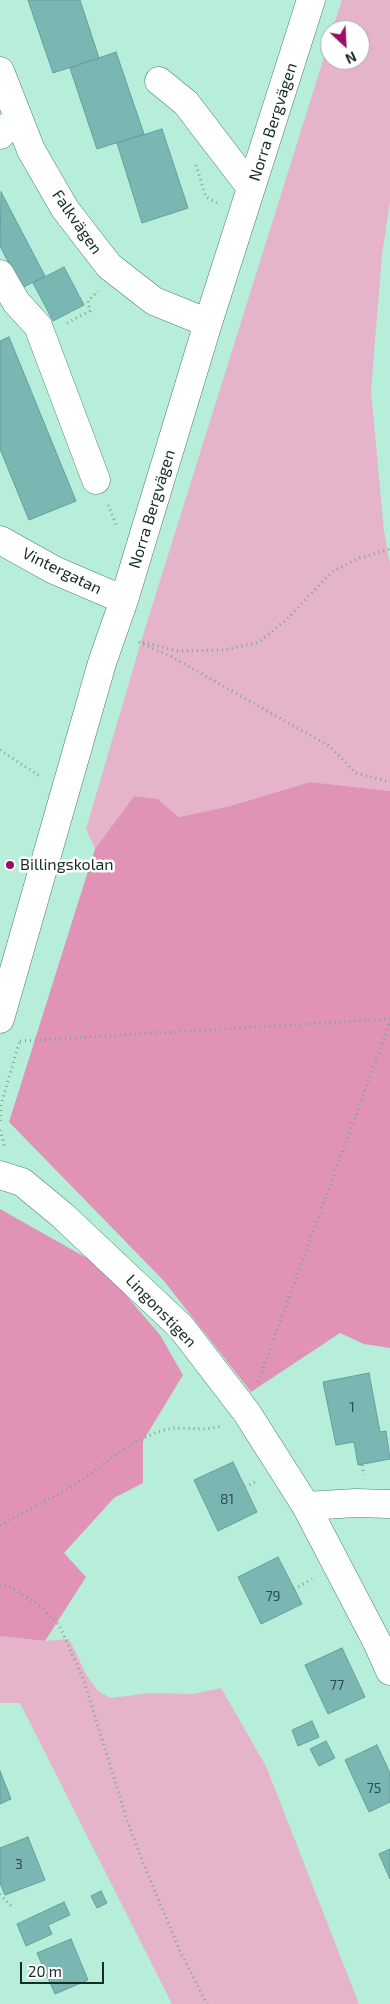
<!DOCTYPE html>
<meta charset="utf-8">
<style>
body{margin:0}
#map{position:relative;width:390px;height:2004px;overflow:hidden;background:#b6eed9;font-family:"Exo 2",sans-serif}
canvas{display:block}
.north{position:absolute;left:320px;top:20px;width:50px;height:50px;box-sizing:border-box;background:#fff;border:1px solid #a2aba8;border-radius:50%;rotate:155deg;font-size:14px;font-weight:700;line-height:20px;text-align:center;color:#162c25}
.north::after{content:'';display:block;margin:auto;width:18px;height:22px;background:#980f63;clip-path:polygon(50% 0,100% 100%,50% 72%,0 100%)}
.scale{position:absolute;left:20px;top:1962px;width:84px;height:22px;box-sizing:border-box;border:2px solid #162c25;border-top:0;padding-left:6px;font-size:15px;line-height:18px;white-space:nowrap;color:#162c25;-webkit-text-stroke:4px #fff;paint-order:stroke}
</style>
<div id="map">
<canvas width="390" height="2004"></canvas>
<div class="north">N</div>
<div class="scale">20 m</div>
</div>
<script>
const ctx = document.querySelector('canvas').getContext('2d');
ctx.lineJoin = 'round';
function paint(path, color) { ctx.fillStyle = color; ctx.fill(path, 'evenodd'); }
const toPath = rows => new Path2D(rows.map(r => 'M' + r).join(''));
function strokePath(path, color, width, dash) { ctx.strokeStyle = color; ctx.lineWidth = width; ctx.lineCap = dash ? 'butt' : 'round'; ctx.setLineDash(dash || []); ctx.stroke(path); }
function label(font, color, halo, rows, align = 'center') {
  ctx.font = font + ' "Exo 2",sans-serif'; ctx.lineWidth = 5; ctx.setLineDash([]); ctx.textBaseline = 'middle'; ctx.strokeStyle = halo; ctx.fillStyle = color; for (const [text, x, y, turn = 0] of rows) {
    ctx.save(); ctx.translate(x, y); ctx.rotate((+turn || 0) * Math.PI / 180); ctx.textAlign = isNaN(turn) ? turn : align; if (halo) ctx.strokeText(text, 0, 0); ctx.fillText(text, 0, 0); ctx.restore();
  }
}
paint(toPath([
 [342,0,390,0,390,201,382,255,371,391,384,531,390,565,390,791,310,782,230,806,179,817,157,800,134,796,95,849,86,829,143,635,330,38,330,60,360,60,360,30,332,30],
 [0,1636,45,1641,69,1639,87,1676,98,1691,111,1698,149,1693,193,1694,221,1688,266,1766,359,2004,172,2004,20,1703,0,1703]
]), '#e6b4ca');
paint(toPath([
 [310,782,390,791,390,1348,364,1344,340,1333,251,1392,164,1281,9,1122,95,849,134,796,157,799,179,817,230,806],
 [0,1209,101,1266,160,1335,183,1375,143,1441,143,1483,114,1498,64,1553,86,1577,45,1641,0,1636]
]), '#e093b7');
const building = toPath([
 [28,0,80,0,99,58,53,73,28,0],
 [116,52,144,134,97,149,70,68,116,52],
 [162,129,188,208,142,223,117,143,162,129],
 [1,192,45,276,22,288,0,246,1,192],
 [64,267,84,305,53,321,33,283,64,267],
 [9,337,76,501,29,520,0,449,0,341,9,337],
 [369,1373,380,1432,386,1431,390,1459,358,1465,354,1442,336,1445,323,1382,369,1373],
 [233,1462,257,1512,218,1531,194,1480,233,1462],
 [278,1557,302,1604,261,1624,238,1577,278,1557],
 [342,1648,365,1697,328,1714,305,1665,342,1648],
 [312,1721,319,1737,298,1746,292,1730,312,1721],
 [326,1741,335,1758,319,1766,310,1749,326,1741],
 [377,1745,390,1773,390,1802,369,1812,345,1760,377,1745],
 [0,1771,11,1799,0,1804,0,1771],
 [28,1837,45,1880,5,1895,0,1883,0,1848,28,1837],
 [390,1849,390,1879,379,1854,390,1849],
 [101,1891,107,1903,97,1908,91,1896,101,1891],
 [64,1902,70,1915,48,1925,52,1934,26,1946,17,1924,64,1902],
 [71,1939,88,1980,55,1994,37,1953,71,1939]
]);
paint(building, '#7ab6b2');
strokePath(building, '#649f9c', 1);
const minor = toPath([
 [0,71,31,150,65,209,109,266,154,301,208,323],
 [159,81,186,103,251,188],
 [0,135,18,117],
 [0,274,16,302,38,326,96,480],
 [0,540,54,570,124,600],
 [0,1019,102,663,124,600,208,323,311,0],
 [0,1175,22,1182,62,1215,181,1327,247,1413,306,1506,377,1642,390,1671],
 [306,1506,356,1503,390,1504]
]);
strokePath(minor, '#4c806f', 29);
strokePath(toPath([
 [196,165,206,197,217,203],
 [67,323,90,311,88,301,98,291],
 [108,505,117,527],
 [139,642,172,657,329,746,356,773,390,782],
 [143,642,178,651,224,650,259,642,287,619,332,572,357,559,390,549],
 [0,750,41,777],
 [20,1041,390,1019],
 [0,1121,1,1105,20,1040],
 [0,1130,5,1148],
 [258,1382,390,1022],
 [362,1465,364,1475],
 [245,1487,257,1481],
 [0,1525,70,1488,133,1443,157,1432,173,1428,206,1429,222,1426],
 [0,1584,18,1591,41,1607,59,1625,84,1681,128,1823,144,1865,180,1951,207,2004],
 [294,1589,312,1579],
 [386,1765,390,1763],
 [0,1894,12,1907]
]), '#7aa696', 3, [1, 4]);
strokePath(minor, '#fff', 28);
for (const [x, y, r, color] of [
 [10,865,5,"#980f63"]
]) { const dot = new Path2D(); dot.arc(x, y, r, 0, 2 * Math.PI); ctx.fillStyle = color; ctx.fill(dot); strokePath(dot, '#fff', 2); }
label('14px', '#2f4e48', null, [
 ["1",352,1407],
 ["81",227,1499],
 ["79",273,1596],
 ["77",337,1685],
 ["75",374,1788],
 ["3",19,1864]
]);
label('16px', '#162c25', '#fff', [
 ["Norra Bergvägen",273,122,-72],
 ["Falkvägen",77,222,55],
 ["Norra Bergvägen",152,509,-73],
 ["Vintergatan",62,571,26],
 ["Lingonstigen",161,1311,46]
]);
label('16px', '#162c25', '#fff', [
 ["Billingskolan",20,865]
], 'left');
</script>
